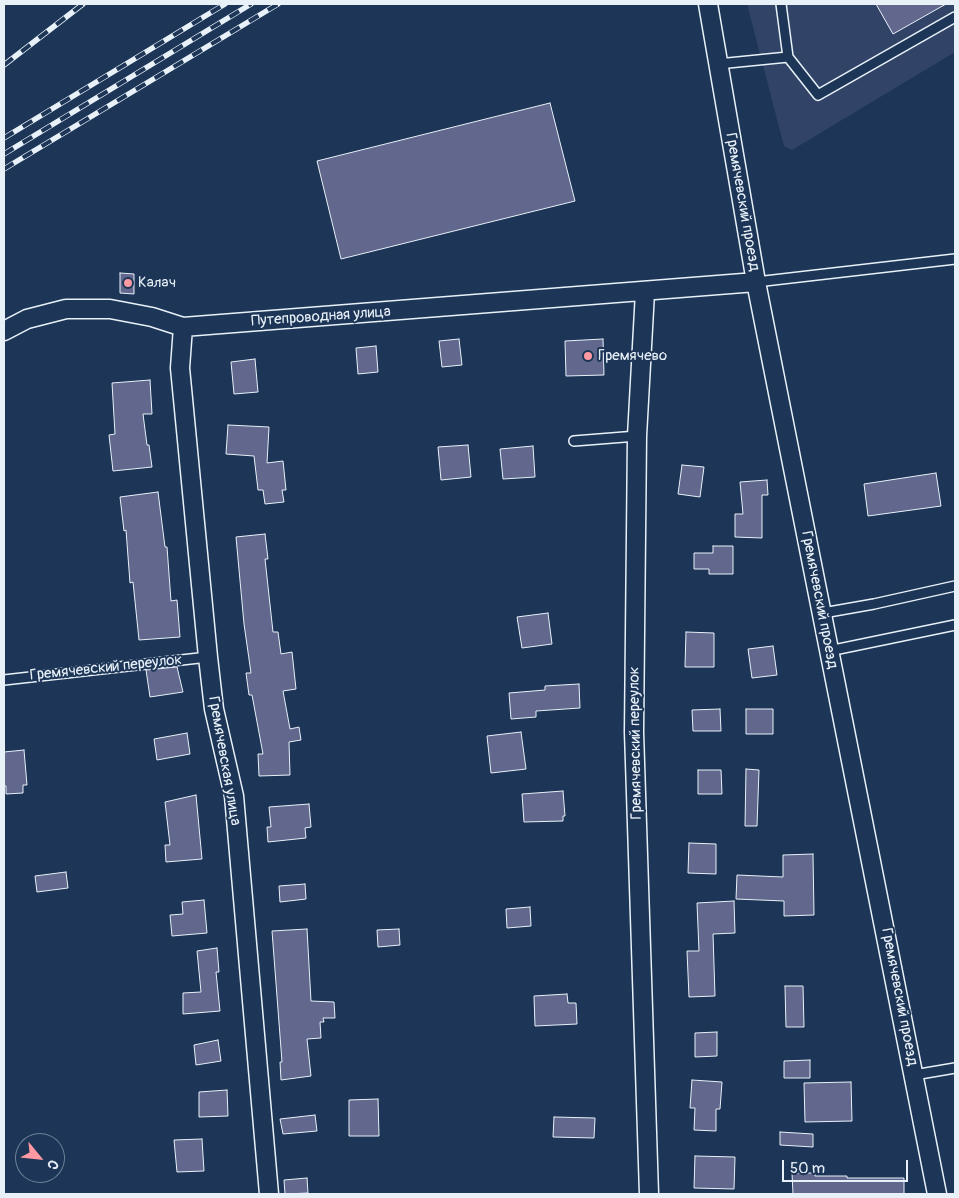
<!DOCTYPE html>
<meta charset="utf-8">
<style>
body{margin:0}
#map{position:relative;width:959px;height:1198px;overflow:hidden;background:#1d3557;font-family:Pangolin,sans-serif}
canvas{display:block}
.frame{position:absolute;inset:0;border:5px solid #e8f1f8;pointer-events:none}
.north{position:absolute;left:15px;top:1133px;width:50px;height:50px;box-sizing:border-box;background:#1d3557;border:1px solid #6e8097;border-radius:50%;rotate:118deg;font-size:14px;font-weight:700;line-height:20px;text-align:center;color:#e8f1f8}
.north::after{content:'';display:block;margin:auto;width:18px;height:22px;background:#ff9aa2;clip-path:polygon(50% 0,100% 100%,50% 72%,0 100%)}
.scale{position:absolute;left:782px;top:1160px;width:126px;height:22px;box-sizing:border-box;border:2px solid #e8f1f8;border-top:0;padding-left:6px;font-size:15px;line-height:18px;white-space:nowrap;color:#e8f1f8;-webkit-text-stroke:4px #1d3557;paint-order:stroke}
</style>
<div id="map">
<canvas width="959" height="1198"></canvas>
<div class="frame"></div>
<div class="north">С</div>
<div class="scale">50 m</div>
</div>
<script>
const ctx = document.querySelector('canvas').getContext('2d');
ctx.lineJoin = 'round';
function paint(path, color) { ctx.fillStyle = color; ctx.fill(path, 'evenodd'); }
const toPath = rows => new Path2D(rows.map(r => 'M' + r).join(''));
function strokePath(path, color, width, dash) { ctx.strokeStyle = color; ctx.lineWidth = width; ctx.lineCap = dash ? 'butt' : 'round'; ctx.setLineDash(dash || []); ctx.stroke(path); }
function label(font, color, halo, rows, align = 'center') {
  ctx.font = font + ' Pangolin,sans-serif'; ctx.lineWidth = 4; ctx.setLineDash([]); ctx.textBaseline = 'middle'; ctx.strokeStyle = halo; ctx.fillStyle = color; for (const [text, x, y, turn = 0] of rows) {
    ctx.save(); ctx.translate(x, y); ctx.rotate((+turn || 0) * Math.PI / 180); ctx.textAlign = isNaN(turn) ? turn : align; if (halo) ctx.strokeText(text, 0, 0); ctx.fillText(text, 0, 0); ctx.restore();
  }
}
paint(toPath([
 [747,4,955,4,955,52,792,150,784,146]
]), '#314467');
const building = toPath([
 [876,4,946,4,893,34,876,4],
 [550,103,575,201,341,259,317,161,550,103],
 [120,273,134,274,134,294,120,293,120,273],
 [459,339,462,365,442,367,439,341,459,339],
 [603,339,604,375,566,376,565,341,603,339],
 [376,346,378,372,358,374,356,348,376,346],
 [255,359,258,392,234,394,231,362,255,359],
 [150,380,152,414,143,414,147,445,149,445,152,467,113,471,109,435,115,434,112,383,150,380],
 [228,425,269,427,267,463,283,461,286,490,282,490,284,502,265,504,263,490,258,490,254,456,226,454,228,425],
 [468,445,471,477,441,480,438,447,468,445],
 [533,446,535,477,503,479,500,449,533,446],
 [682,465,704,467,700,497,678,494,682,465],
 [936,473,941,506,868,516,864,484,936,473],
 [767,480,768,495,762,495,762,538,735,537,735,514,743,514,740,482,767,480],
 [158,492,165,547,167,547,171,601,177,600,180,637,139,640,133,582,130,583,126,530,124,531,120,497,158,492],
 [265,534,268,559,265,559,273,632,278,632,281,654,292,652,296,689,283,691,290,729,299,727,301,740,289,742,290,775,259,776,258,754,263,754,252,695,249,695,246,673,251,673,244,624,236,537,265,534],
 [713,546,733,546,733,574,709,574,709,569,694,569,694,553,713,553,713,546],
 [548,613,552,644,522,648,517,617,548,613],
 [686,632,714,633,714,667,685,667,686,632],
 [773,646,777,675,752,678,748,649,773,646],
 [177,667,183,692,150,697,146,670,177,667],
 [579,684,580,708,536,711,536,717,511,719,509,693,545,690,545,686,579,684],
 [720,709,721,731,693,731,692,710,720,709],
 [746,709,773,709,773,734,746,734,746,709],
 [521,732,526,769,491,773,487,736,521,732],
 [187,733,190,754,157,760,154,739,187,733],
 [24,750,27,785,23,785,23,793,6,794,6,786,4,786,4,752,24,750],
 [746,769,759,770,757,826,745,826,746,769],
 [698,770,721,770,722,794,698,794,698,770],
 [563,791,565,816,563,816,563,821,524,822,522,794,563,791],
 [196,795,202,859,166,862,165,845,170,845,165,802,196,795],
 [309,804,311,827,305,828,306,838,268,842,267,827,271,827,269,807,309,804],
 [689,843,716,844,716,874,688,873,689,843],
 [813,854,814,915,784,916,784,901,736,899,737,875,783,877,783,855,813,854],
 [66,872,68,888,37,892,35,876,66,872],
 [305,884,306,899,280,902,279,886,305,884],
 [204,900,207,933,172,936,170,915,183,914,182,902,204,900],
 [734,901,735,933,713,934,715,996,689,997,687,951,699,951,697,903,734,901],
 [530,907,531,926,507,928,506,909,530,907],
 [307,929,311,1001,334,1002,335,1018,323,1018,324,1022,320,1022,321,1038,307,1039,311,1076,281,1080,280,1062,282,1062,272,931,307,929],
 [399,929,400,945,378,947,377,930,399,929],
 [217,948,219,972,216,972,220,1011,183,1014,183,993,201,992,197,951,217,948],
 [785,986,803,986,804,1027,786,1027,785,986],
 [567,994,568,1003,576,1003,577,1024,535,1026,534,996,567,994],
 [717,1032,717,1056,695,1057,695,1033,717,1032],
 [218,1040,221,1061,196,1065,194,1045,218,1040],
 [810,1060,810,1078,784,1078,784,1061,810,1060],
 [692,1080,722,1082,720,1109,716,1109,716,1131,694,1130,695,1108,690,1108,692,1080],
 [851,1082,852,1121,805,1122,804,1083,851,1082],
 [227,1090,228,1116,199,1117,199,1092,227,1090],
 [378,1099,379,1136,349,1136,349,1100,378,1099],
 [315,1115,317,1131,283,1134,280,1119,315,1115],
 [554,1117,595,1118,594,1138,553,1137,554,1117],
 [780,1132,813,1134,813,1147,780,1145,780,1132],
 [202,1139,204,1171,177,1172,174,1140,202,1139],
 [695,1156,735,1157,734,1189,694,1188,695,1156],
 [792,1173,815,1173,815,1176,847,1176,847,1178,904,1178,904,1194,793,1194,792,1173],
 [307,1178,308,1193,285,1194,284,1180,307,1178]
]);
paint(building, '#61678d');
strokePath(building, '#e8f1f8', 1);
const lane = toPath([
 [781,4,788,57],
 [718,64,788,57,818,95,955,17],
 [756,282,955,259],
 [574,441,637,436],
 [823,613,874,604,955,586],
 [829,651,955,625],
 [4,680,208,657],
 [914,1075,955,1068]
]);
const street = toPath([
 [708,4,756,282,937,1194],
 [645,292,637,436,634,732,649,1194],
 [183,327,180,368,208,657,214,709,234,796,269,1194],
 [4,331,27,319,66,309,110,309,152,317,183,327,756,282]
]);
strokePath(lane, '#e8f1f8', 12);
strokePath(street, '#e8f1f8', 21);
strokePath(lane, '#1d3557', 9);
strokePath(street, '#1d3557', 18);
const rail = toPath([
 [4,65,83,4],
 [4,138,225,4],
 [4,154,251,4],
 [4,169,278,4]
]);
strokePath(rail, '#e8f1f8', 5.5);
strokePath(rail, '#1d3557', 4, [11]);
for (const [x, y, r, color] of [
 [128,283,5,"#ff9aa2"],
 [588,356,5,"#ff9aa2"]
]) { const dot = new Path2D(); dot.arc(x, y, r, 0, 2 * Math.PI); ctx.fillStyle = color; ctx.fill(dot); strokePath(dot, '#1d3557', 2); }
label('15px', '#e8f1f8', '#1d3557', [
 ["Гремячевский проезд",742,202,80],
 ["Путепроводная улица",321,317,-4],
 ["Гремячевский проезд",819,600,79],
 ["Гремячевский переулок",106,668,-6],
 ["Гремячевский переулок",636,743,-91],
 ["Гремячевская улица",224,761,80],
 ["Гремячевский проезд",899,997,79]
]);
label('15px', '#e8f1f8', '#1d3557', [
 ["Калач",138,283],
 ["Гремячево",598,356]
], 'left');
</script>
